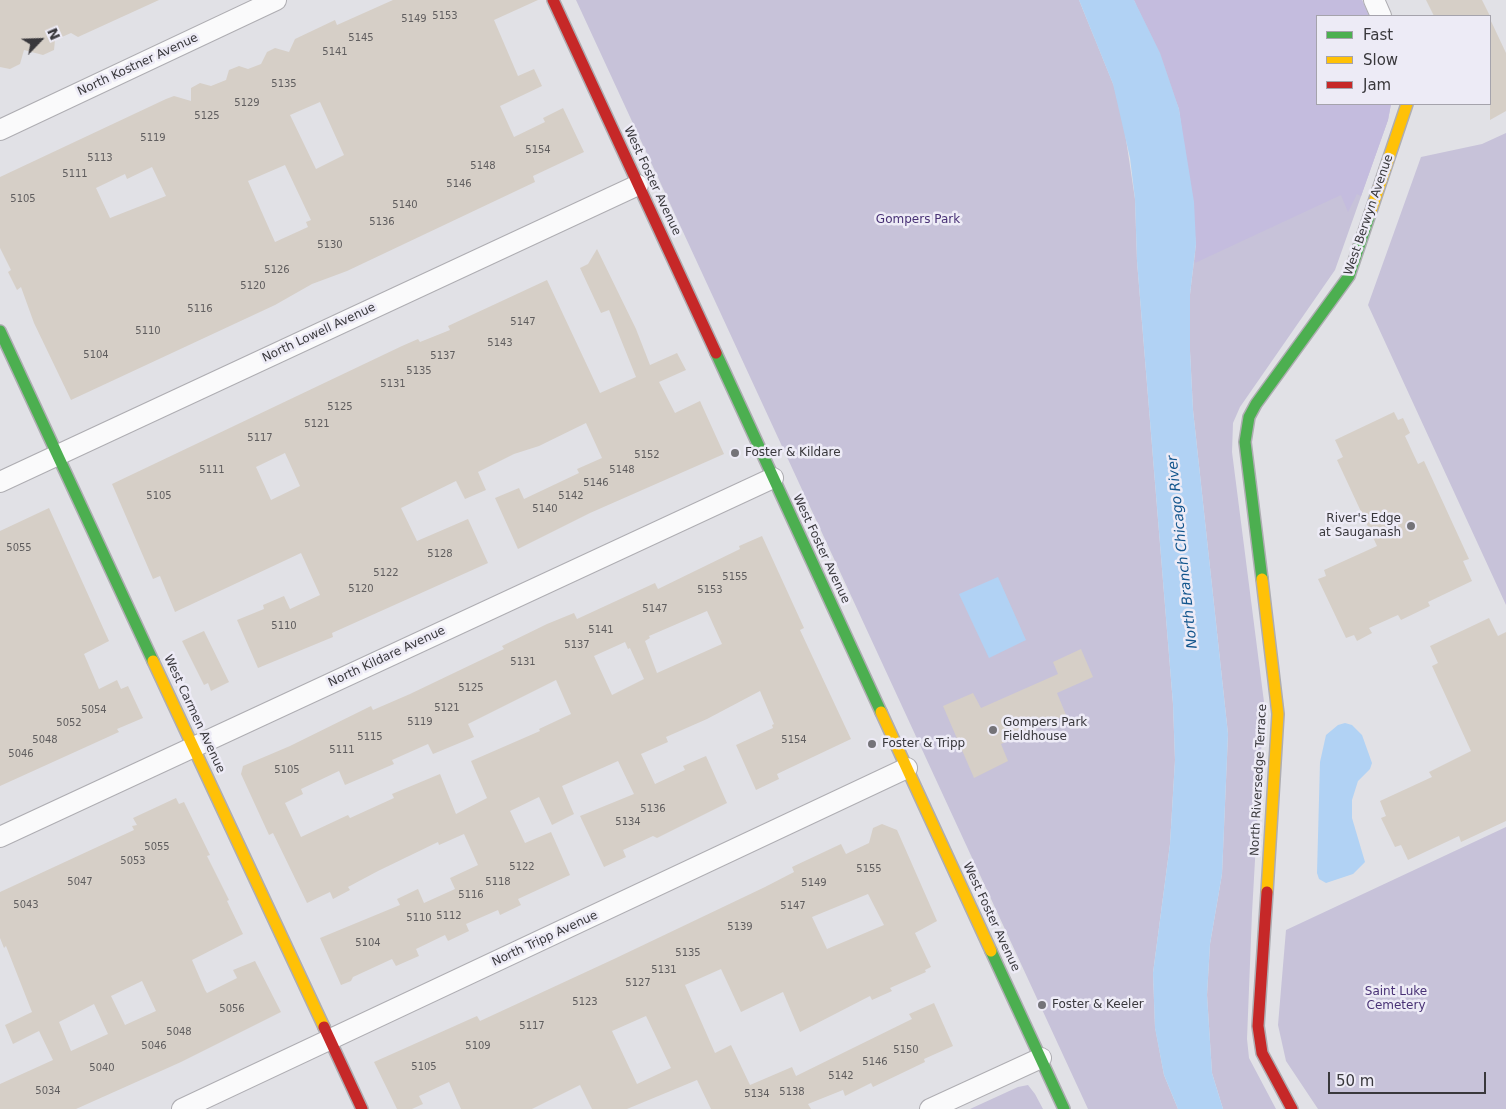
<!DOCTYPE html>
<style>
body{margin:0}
#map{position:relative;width:1506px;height:1109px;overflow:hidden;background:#e1e1e6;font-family:"DejaVu Sans",sans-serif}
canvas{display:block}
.legend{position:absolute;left:1316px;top:15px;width:175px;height:90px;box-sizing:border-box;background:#edebf6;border:1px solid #a5a3ac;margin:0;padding:6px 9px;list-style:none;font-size:15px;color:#39383c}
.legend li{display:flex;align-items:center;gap:10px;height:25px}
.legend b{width:25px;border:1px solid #a5a3ac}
.north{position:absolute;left:15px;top:15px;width:50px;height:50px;-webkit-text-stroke:4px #edebf6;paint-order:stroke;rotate:66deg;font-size:14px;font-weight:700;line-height:20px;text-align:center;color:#39383c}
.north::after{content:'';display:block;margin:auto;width:18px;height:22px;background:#39383c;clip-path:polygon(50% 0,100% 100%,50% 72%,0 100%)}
.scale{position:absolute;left:1328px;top:1072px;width:158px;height:22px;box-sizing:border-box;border:2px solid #39383c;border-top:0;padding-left:6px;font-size:15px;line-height:18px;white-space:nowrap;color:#39383c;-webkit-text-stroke:4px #edebf6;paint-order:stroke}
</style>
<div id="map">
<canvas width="1506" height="1109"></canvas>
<ul class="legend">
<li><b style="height:6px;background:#4caf50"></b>Fast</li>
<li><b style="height:6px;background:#ffc107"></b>Slow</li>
<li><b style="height:6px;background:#c62828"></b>Jam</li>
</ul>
<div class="north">N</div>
<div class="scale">50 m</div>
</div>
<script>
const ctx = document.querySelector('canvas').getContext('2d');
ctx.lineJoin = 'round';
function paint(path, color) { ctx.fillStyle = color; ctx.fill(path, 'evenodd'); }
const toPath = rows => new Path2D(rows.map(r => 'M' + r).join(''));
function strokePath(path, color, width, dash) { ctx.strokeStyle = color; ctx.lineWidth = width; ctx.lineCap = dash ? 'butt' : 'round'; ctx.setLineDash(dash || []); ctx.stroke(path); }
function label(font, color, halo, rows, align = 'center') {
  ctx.font = font + ' "DejaVu Sans",sans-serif'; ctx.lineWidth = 5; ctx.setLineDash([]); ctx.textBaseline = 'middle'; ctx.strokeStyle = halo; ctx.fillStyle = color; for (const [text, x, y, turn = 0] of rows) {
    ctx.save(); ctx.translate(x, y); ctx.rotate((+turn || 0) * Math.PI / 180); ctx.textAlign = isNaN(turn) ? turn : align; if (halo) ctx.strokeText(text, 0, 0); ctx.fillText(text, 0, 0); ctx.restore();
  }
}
paint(toPath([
 [576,0,1079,0,1114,86,1124,126,1135,199,1137,261,1173,704,1175,760,1170,844,1153,973,1155,1027,1164,1075,1178,1109,1088,1109],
 [1134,0,1362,0,1369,16,1317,16,1317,104,1391,104,1388,120,1335,270,1240,407,1233,423,1232,452,1264,702,1252,913,1247,1039,1249,1058,1276,1109,1223,1109,1212,1073,1207,995,1210,944,1222,874,1228,734,1193,410,1190,351,1190,294,1196,244,1194,202,1179,109],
 [1506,133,1506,605,1368,305,1421,157,1482,144],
 [1506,827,1506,1109,1318,1109,1286,1061,1278,1025,1286,930],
 [1028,1085,1035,1094,1043,1109,970,1109,1018,1087]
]), '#c7c2d9');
paint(toPath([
 [1134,0,1362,0,1369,16,1317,16,1317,104,1391,104,1388,120,1361,196,1357,194,1348,212,1341,195,1195,263,1196,244,1179,109,1160,53]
]), '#c4bcde');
paint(toPath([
 [1079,0,1134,0,1160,53,1179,109,1194,202,1196,244,1190,294,1190,351,1193,410,1228,734,1222,874,1210,944,1207,995,1212,1073,1223,1109,1178,1109,1164,1075,1155,1028,1153,973,1170,844,1175,760,1173,704,1137,261,1135,199,1130,158,1113,84],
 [998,577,1026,640,989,658,959,594],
 [1345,723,1352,725,1362,735,1372,763,1370,769,1358,781,1352,800,1352,818,1365,862,1353,874,1326,883,1319,879,1317,873,1320,762,1326,735,1338,725]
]), '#b1d2f4');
paint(toPath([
 [0,0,159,0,78,37,71,33,55,40,54,50,43,55,24,50,20,64,10,69,0,67],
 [393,0,538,0,494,20,518,76,534,69,542,86,500,106,514,137,545,122,543,118,563,108,584,152,533,176,535,182,347,271,312,284,275,305,71,400,34,323,21,287,17,290,8,272,11,270,0,248,0,177,166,99,174,96,191,101,191,88,200,83,211,86,226,80,229,70,239,66,248,69,261,64,267,52,275,48,289,52,295,39,335,20,337,25],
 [320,102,344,155,316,169,290,115],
 [285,165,311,220,306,222,308,227,275,242,248,181],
 [152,167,166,196,110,218,96,188,125,174,127,179],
 [1426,0,1482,0,1490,16,1434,16],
 [1490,19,1506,53,1506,111,1490,120],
 [597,249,636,329,650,365,677,353,686,370,659,382,675,413,700,401,724,454,590,513,518,549,495,498,519,488,524,499,579,473,577,469,602,458,586,423,539,446,514,454,478,472,486,490,465,499,456,481,401,508,417,541,468,519,488,563,332,633,333,637,258,668,237,620,264,609,263,605,284,596,290,609,320,595,301,553,175,612,160,576,153,579,112,484,402,346,418,339,420,342,450,330,448,326,547,280,600,393,636,377,609,310,601,313,580,268,588,264],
 [285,453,300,486,271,500,256,467],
 [1394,412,1398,420,1403,418,1410,433,1405,436,1418,464,1424,461,1469,559,1463,561,1472,581,1428,602,1430,606,1401,620,1398,615,1369,628,1372,633,1357,641,1354,635,1346,638,1318,579,1326,576,1324,570,1377,546,1337,460,1343,457,1335,440],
 [49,508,109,641,84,654,99,689,117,680,121,689,128,686,143,718,117,729,119,732,0,786,0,531],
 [762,536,804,628,800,630,851,739,777,774,779,779,756,790,736,745,773,728,772,725,774,724,760,691,707,719,666,737,668,742,641,754,655,784,685,770,683,766,706,756,727,803,657,838,653,836,623,850,626,857,604,867,580,816,634,794,618,761,562,786,574,814,552,825,539,797,510,811,525,843,551,832,570,875,518,899,521,905,500,915,498,910,466,924,469,931,448,941,445,935,416,949,419,956,396,966,392,959,353,977,351,981,341,985,320,938,400,905,397,899,418,889,424,903,455,889,450,878,478,865,464,834,439,845,438,842,378,871,348,887,350,890,333,899,330,892,307,903,273,833,269,835,241,774,243,766,290,746,371,706,373,710,410,694,504,649,502,646,547,624,574,613,577,619,655,583,658,589,740,549,739,546],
 [707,611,722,644,657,673,645,641,650,638,649,636],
 [625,642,628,649,630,648,644,679,612,695,594,656],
 [556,680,571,714,539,729,540,731,471,761,487,798,456,814,440,774,392,794,394,798,350,818,348,815,301,837,285,803,303,794,301,789,339,771,345,785,394,764,392,760,428,744,433,754,474,737,468,724],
 [1489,618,1498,636,1506,632,1506,821,1461,842,1459,836,1408,860,1401,845,1395,847,1381,818,1386,816,1380,801,1432,777,1429,772,1471,751,1432,666,1438,663,1430,646],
 [204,631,229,682,211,691,208,683,204,685,182,641],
 [1081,649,1093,677,1057,693,1066,715,1001,744,1008,761,974,778,943,706,973,693,981,708,1058,674,1053,662],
 [176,798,179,804,184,802,210,855,207,856,229,900,227,901,243,934,192,960,205,990,207,993,237,978,233,970,255,961,281,1012,181,1062,76,1109,0,1109,0,1084,53,1060,39,1031,13,1044,5,1025,32,1012,6,946,4,948,0,938,0,892,134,830,132,826,137,825,133,818],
 [142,981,156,1011,125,1025,111,996],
 [94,1004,108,1034,71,1051,59,1022],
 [882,824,897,830,937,921,915,933,931,967,925,970,926,972,890,988,892,991,872,1000,870,996,800,1032,783,992,741,1012,721,969,685,985,715,1053,731,1045,750,1085,792,1067,796,1076,912,1019,909,1014,934,1003,953,1046,924,1059,925,1062,873,1087,871,1083,845,1096,843,1090,808,1104,811,1109,711,1109,697,1080,627,1109,592,1109,580,1085,532,1109,461,1109,449,1082,419,1096,423,1104,412,1109,397,1109,374,1062,477,1016,480,1021,614,959,765,887,794,872,792,867,841,844,846,854,869,843,873,828],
 [868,894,884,925,827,949,812,917],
 [646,1016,671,1068,637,1084,612,1031]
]), '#d6cfc7');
const street = toPath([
 [1374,0,1381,16],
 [0,130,276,0],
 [0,482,638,185],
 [0,837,773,478],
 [182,1109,907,768],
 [930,1109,1041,1058]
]);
const fast = toPath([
 [0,331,153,661],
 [716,353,881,712],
 [1262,579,1245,442,1249,417,1256,404,1349,276,1370,214],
 [991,951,1064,1109]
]);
const slow = toPath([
 [1370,214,1407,104],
 [1262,579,1278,714,1267,892],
 [153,661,324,1027],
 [881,712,991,951]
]);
const jam = toPath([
 [553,0,716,353],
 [1267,892,1258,1026,1262,1053,1292,1109],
 [324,1027,362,1109]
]);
strokePath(street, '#aeadb2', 22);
strokePath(fast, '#aeadb2', 14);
strokePath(slow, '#aeadb2', 14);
strokePath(jam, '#aeadb2', 14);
strokePath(street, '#fafafb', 20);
strokePath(fast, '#4caf50', 11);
strokePath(slow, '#ffc107', 11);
strokePath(jam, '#c62828', 11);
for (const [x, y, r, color] of [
 [735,453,5,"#747378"],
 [1411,526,5,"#747378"],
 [993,730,5,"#747378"],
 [872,744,5,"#747378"],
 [1042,1005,5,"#747378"]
]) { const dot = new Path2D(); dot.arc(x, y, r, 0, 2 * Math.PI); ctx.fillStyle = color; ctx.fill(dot); strokePath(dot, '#edebf6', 2); }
label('10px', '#605e5f', null, [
 ["5153",445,16],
 ["5149",414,19],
 ["5145",361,38],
 ["5141",335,52],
 ["5135",284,84],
 ["5129",247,103],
 ["5125",207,116],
 ["5119",153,138],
 ["5154",538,150],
 ["5113",100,158],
 ["5148",483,166],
 ["5111",75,174],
 ["5146",459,184],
 ["5105",23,199],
 ["5140",405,205],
 ["5136",382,222],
 ["5130",330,245],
 ["5126",277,270],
 ["5120",253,286],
 ["5116",200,309],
 ["5147",523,322],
 ["5110",148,331],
 ["5143",500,343],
 ["5104",96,355],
 ["5137",443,356],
 ["5135",419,371],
 ["5131",393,384],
 ["5125",340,407],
 ["5121",317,424],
 ["5117",260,438],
 ["5152",647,455],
 ["5111",212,470],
 ["5148",622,470],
 ["5146",596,483],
 ["5105",159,496],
 ["5142",571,496],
 ["5140",545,509],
 ["5055",19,548],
 ["5128",440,554],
 ["5122",386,573],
 ["5155",735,577],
 ["5120",361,589],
 ["5153",710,590],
 ["5147",655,609],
 ["5110",284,626],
 ["5141",601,630],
 ["5137",577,645],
 ["5131",523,662],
 ["5125",471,688],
 ["5121",447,708],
 ["5054",94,710],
 ["5119",420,722],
 ["5052",69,723],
 ["5115",370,737],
 ["5048",45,740],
 ["5154",794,740],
 ["5111",342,750],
 ["5046",21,754],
 ["5105",287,770],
 ["5136",653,809],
 ["5134",628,822],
 ["5055",157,847],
 ["5053",133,861],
 ["5122",522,867],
 ["5155",869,869],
 ["5047",80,882],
 ["5118",498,882],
 ["5149",814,883],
 ["5116",471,895],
 ["5043",26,905],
 ["5147",793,906],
 ["5112",449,916],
 ["5110",419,918],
 ["5139",740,927],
 ["5104",368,943],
 ["5135",688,953],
 ["5131",664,970],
 ["5127",638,983],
 ["5123",585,1002],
 ["5056",232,1009],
 ["5117",532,1026],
 ["5048",179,1032],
 ["5046",154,1046],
 ["5109",478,1046],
 ["5150",906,1050],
 ["5146",875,1062],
 ["5105",424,1067],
 ["5040",102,1068],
 ["5142",841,1076],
 ["5034",48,1091],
 ["5138",792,1092],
 ["5134",757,1094]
]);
label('12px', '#39383c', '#edebf6', [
 ["North Kostner Avenue",138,65,-25],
 ["West Foster Avenue",652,181,65],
 ["West Berwyn Avenue",1369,215,-71],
 ["North Lowell Avenue",319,333,-25],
 ["West Foster Avenue",821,549,65],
 ["North Kildare Avenue",387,657,-25],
 ["West Carmen Avenue",194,714,65],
 ["North Riversedge Terrace",1259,780,-87],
 ["West Foster Avenue",991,917,65],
 ["North Tripp Avenue",545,939,-25]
]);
label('12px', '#483175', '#edebf6', [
 ["Gompers Park",918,220],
 ["Saint Luke",1396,992],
 ["Cemetery",1396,1006]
]);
label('12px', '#39383c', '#edebf6', [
 ["Foster & Kildare",745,453],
 ["River's Edge",1401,519,"right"],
 ["at Sauganash",1401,533,"right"],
 ["Gompers Park",1003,723],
 ["Fieldhouse",1003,737],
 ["Foster & Tripp",882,744],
 ["Foster & Keeler",1052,1005]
], 'left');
label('italic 14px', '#12558d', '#edebf6', [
 ["North Branch Chicago River",1183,552,-96]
]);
</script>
